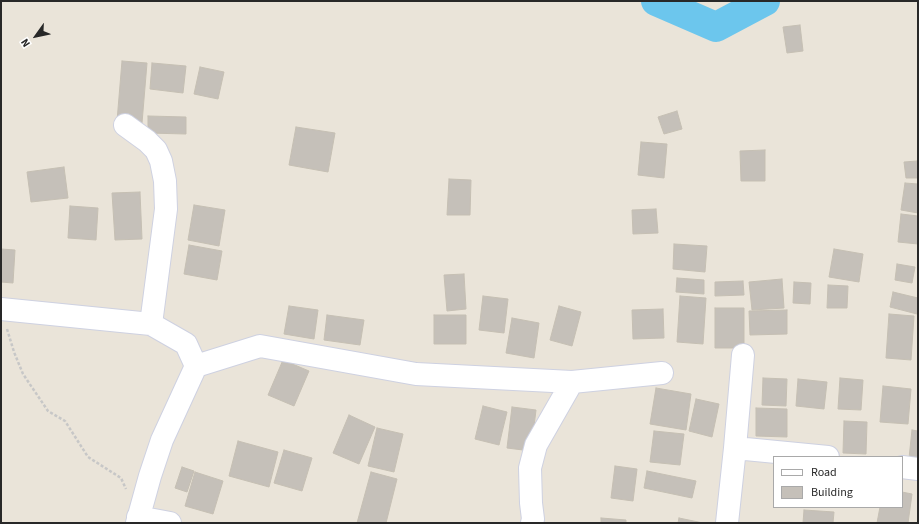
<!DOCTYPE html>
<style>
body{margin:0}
#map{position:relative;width:919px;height:524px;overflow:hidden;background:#eae4d9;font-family:"Source Sans 3",sans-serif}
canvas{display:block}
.frame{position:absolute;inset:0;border:2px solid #282828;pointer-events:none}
.legend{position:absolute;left:773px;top:456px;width:130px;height:52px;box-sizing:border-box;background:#fff;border:1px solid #a9a9a9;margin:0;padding:5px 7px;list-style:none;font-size:12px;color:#282828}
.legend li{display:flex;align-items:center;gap:8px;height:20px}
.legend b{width:20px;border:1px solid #a9a9a9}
.north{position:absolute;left:16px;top:16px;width:40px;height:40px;-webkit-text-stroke:3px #fff;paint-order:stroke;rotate:237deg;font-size:11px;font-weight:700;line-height:16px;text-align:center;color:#282828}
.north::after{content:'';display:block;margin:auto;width:14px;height:18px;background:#282828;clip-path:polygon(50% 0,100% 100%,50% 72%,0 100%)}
</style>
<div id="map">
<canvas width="919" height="524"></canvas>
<div class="frame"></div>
<ul class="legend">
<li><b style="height:5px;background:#fff"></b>Road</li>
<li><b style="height:11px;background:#c5c0b9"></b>Building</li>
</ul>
<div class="north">N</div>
</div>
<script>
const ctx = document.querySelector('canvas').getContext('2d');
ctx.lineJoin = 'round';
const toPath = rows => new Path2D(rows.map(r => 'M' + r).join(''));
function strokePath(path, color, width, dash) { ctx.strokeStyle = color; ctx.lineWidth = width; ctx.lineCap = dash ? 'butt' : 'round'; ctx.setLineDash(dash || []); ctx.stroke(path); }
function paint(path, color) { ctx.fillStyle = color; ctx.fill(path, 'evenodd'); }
strokePath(toPath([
 [656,1,716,27,765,1]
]), '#6cc6ed', 30);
const building = toPath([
 [800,25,803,51,787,53,783,27,800,25],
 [122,61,147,63,142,123,117,121,122,61],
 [152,63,186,66,183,93,150,89,152,63],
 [200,67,224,72,218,99,194,94,200,67],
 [677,111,682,129,664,134,658,117,677,111],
 [148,116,186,117,186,134,148,133,148,116],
 [296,127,335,133,328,172,289,165,296,127],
 [641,142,667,144,664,178,638,175,641,142],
 [765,150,765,181,741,181,740,151,765,150],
 [917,161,918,178,906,178,904,162,917,161],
 [64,167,68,198,31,202,27,172,64,167],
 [449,179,471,180,470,215,447,215,449,179],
 [905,183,918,184,918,213,901,210,905,183],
 [140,192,142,239,115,240,112,193,140,192],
 [194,205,225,210,219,246,188,240,194,205],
 [70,206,98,208,96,240,68,238,70,206],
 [656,209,658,233,633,234,632,210,656,209],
 [901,214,918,216,918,244,898,242,901,214],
 [674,244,707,246,705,272,673,269,674,244],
 [189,245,222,251,217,280,184,274,189,245],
 [1,249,15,250,13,283,1,282,1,249],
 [834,249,863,254,859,282,829,277,834,249],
 [897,264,915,267,912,283,895,280,897,264],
 [464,274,466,309,447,311,444,275,464,274],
 [677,278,704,280,704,294,676,292,677,278],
 [782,279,784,308,752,310,749,282,782,279],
 [743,281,744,295,715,296,715,282,743,281],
 [794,282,811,283,810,304,793,303,794,282],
 [828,285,848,286,847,308,827,308,828,285],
 [893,292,918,298,918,309,917,314,890,307,893,292],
 [483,296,508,299,504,333,479,330,483,296],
 [680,296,706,298,703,344,677,342,680,296],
 [289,306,318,310,314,339,284,334,289,306],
 [559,306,581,312,572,346,550,340,559,306],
 [715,308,744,308,744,348,715,348,715,308],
 [663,309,664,338,633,339,632,310,663,309],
 [787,310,787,334,750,335,749,311,787,310],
 [889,314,914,316,911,360,886,358,889,314],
 [327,315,364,320,360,345,324,340,327,315],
 [434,315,466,315,466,344,434,344,434,315],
 [512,318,539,323,534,358,506,353,512,318],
 [283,360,309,371,294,406,268,395,283,360],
 [763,378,787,379,786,406,762,405,763,378],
 [840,378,863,380,861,410,838,409,840,378],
 [798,379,827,382,824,409,796,406,798,379],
 [883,386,911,389,908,424,880,422,883,386],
 [656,388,691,394,686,430,650,424,656,388],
 [696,399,719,404,712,437,689,431,696,399],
 [483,406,507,412,499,445,475,439,483,406],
 [512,407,536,410,531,451,507,448,512,407],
 [756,408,787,409,787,437,756,436,756,408],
 [349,415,375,427,359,464,333,453,349,415],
 [844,421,867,422,866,454,843,453,844,421],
 [377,428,403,434,394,472,368,466,377,428],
 [912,430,918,431,918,459,909,458,912,430],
 [654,431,684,434,680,465,650,462,654,431],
 [238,441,278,452,269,487,229,476,238,441],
 [284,450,312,458,302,491,274,483,284,450],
 [615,466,637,469,633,501,611,498,615,466],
 [182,467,194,471,187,492,175,488,182,467],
 [647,471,696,481,692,498,644,488,647,471],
 [195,472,223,481,213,514,185,506,195,472],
 [371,472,397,479,386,523,357,523,371,472],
 [902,492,912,494,908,523,877,523,880,507,902,507,902,492],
 [804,510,834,512,833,523,803,523,804,510],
 [601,518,626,520,626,523,601,523,601,518],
 [679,518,703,523,678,523,679,518]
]);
paint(building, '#c5c0b9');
strokePath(building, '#c5bfb3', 1);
const minor = toPath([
 [125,125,147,141,156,150,161,161,165,181,166,209,151,324],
 [1,309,151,324,186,344,196,366,162,440,150,476,137,523],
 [196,366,260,346,416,374,572,382,662,373],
 [735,448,828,457],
 [902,467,918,469],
 [138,517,170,523],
 [532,523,533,519,531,503,530,468,536,445,572,382],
 [727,523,735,448,743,355]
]);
strokePath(minor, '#ced1e1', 24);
strokePath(toPath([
 [7,329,14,352,23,374,48,411,65,421,88,457,121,478,126,489]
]), '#c7c7c7', 2.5, [3, 2]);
strokePath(minor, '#fff', 22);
</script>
